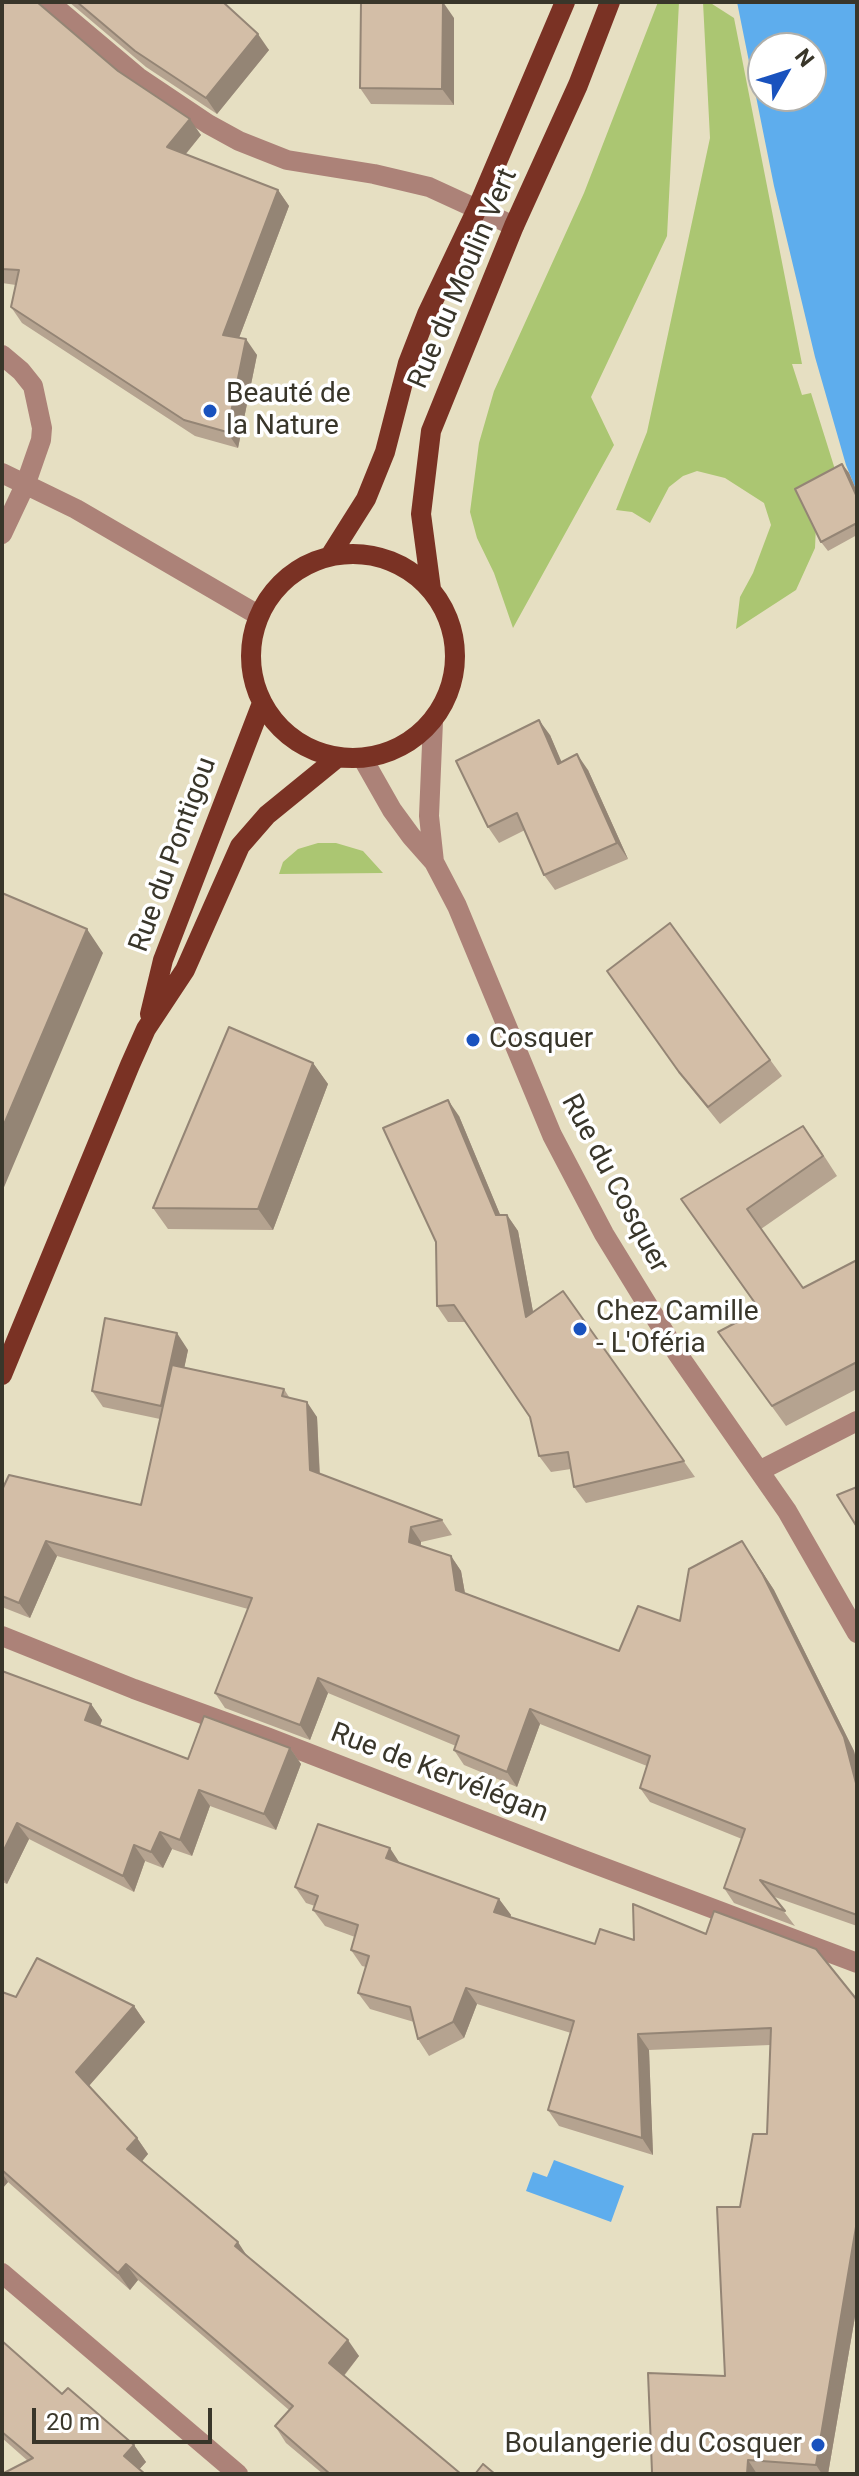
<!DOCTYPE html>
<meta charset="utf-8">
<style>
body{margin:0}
#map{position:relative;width:859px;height:2476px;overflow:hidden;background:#e6dfc2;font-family:Roboto,sans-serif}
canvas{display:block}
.frame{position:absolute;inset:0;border:4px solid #39362a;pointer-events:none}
.north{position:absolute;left:747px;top:32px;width:80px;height:80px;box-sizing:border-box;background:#fff;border:2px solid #b0afaa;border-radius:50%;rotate:51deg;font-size:22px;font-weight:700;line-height:32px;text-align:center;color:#39362a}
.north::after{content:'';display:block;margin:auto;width:28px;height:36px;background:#1952be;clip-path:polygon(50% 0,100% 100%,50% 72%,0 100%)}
.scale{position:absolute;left:32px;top:2408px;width:180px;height:36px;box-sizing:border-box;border:4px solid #39362a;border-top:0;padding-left:10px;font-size:24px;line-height:28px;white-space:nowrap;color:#39362a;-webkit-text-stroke:6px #fff;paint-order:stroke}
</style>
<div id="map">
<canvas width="859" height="2476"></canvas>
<div class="frame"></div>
<div class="north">N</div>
<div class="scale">20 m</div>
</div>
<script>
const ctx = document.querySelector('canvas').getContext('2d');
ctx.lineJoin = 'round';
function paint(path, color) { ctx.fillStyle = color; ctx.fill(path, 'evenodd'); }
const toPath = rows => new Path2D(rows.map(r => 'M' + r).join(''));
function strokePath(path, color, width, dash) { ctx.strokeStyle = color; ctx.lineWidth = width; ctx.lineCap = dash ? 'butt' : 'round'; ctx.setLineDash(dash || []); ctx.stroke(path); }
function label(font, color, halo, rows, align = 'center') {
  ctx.font = font + ' Roboto,sans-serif'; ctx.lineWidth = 7; ctx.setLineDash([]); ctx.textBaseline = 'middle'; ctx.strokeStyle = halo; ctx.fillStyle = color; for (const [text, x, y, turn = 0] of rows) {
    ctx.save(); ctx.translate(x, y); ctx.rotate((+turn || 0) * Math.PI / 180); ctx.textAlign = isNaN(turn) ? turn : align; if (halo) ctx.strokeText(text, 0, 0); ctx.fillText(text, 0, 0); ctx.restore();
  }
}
paint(toPath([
 [658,2,679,2,667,236,591,397,614,445,513,628,494,573,477,538,470,512,479,443,494,391,584,193],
 [703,2,709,2,734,18,802,364,792,364,802,395,811,393,838,479,816,525,815,548,796,590,736,629,740,597,753,573,771,525,764,503,725,478,697,471,683,476,669,487,650,523,632,512,616,510,647,432,710,138],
 [318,843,336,843,363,851,383,873,279,874,283,862,298,849]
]), '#abc672');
paint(toPath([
 [737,2,857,2,857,492,846,465,815,357,774,186],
 [763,48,811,48,811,96,763,96],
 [554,2160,624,2186,611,2222,526,2191,533,2172,547,2177]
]), '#5eaded');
strokePath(toPath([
 [49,2,138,77,208,124,239,141,287,160,374,174,429,187,514,226],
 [2,355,21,371,33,386,42,428,41,440,26,483,2,534],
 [2,473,76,509,258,615],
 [433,721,429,816,434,862],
 [363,759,392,810,411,836,434,862,457,906,552,1135,604,1234,677,1353,787,1511,857,1633],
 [761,1470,857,1421],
 [2,1636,134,1689,269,1738,576,1857,857,1963],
 [2,2273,238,2474]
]), '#ac8278', 20);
strokePath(toPath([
 '251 656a102 102 0 1 1 204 0a102 102 0 1 1-204 0Z',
 [330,556,366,499,385,452,408,363,427,314,477,209,565,2],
 [431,589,421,514,431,431,514,226,578,85,610,2],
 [150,1014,163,960,262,703],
 [2,1375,130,1065,146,1029,185,970,240,846,267,815,337,758]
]), '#7a3224', 20);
paint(toPath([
 [2,2,118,71,201,135,186,154,278,190,289,206,239,338,257,355,238,448,195,436,22,323,11,307,16,285,2,283],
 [69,2,223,2,269,50,217,114,146,67],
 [454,18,454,105,371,104,360,88],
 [842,464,849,473,857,492,857,535,828,551,821,542],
 [550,735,561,762,588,770,628,859,555,890,544,875,525,830,499,843,488,827],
 [670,923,782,1076,720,1124,691,1088,607,971],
 [313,1063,328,1084,273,1230,168,1229,153,1208],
 [459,1116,500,1215,507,1215,518,1231,533,1312,563,1291,695,1477,586,1503,574,1487,571,1469,551,1472,539,1456,530,1417,465,1322,448,1322,437,1306],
 [817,1145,837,1176,761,1229,803,1288,857,1260,857,1389,786,1426,718,1332,760,1311,681,1199],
 [188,1350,184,1368,284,1389,289,1397,317,1417,320,1474,442,1520,452,1535,421,1542,421,1546,451,1556,461,1571,465,1593,619,1651,680,1621,752,1556,774,1590,854,1751,857,1763,857,1926,772,1896,795,1926,734,1903,724,1888,742,1839,650,1802,640,1788,647,1766,540,1724,517,1787,464,1765,454,1750,456,1746,328,1693,310,1740,225,1708,215,1693,248,1609,57,1556,30,1618,2,1607,2,1490,141,1505,160,1419,103,1407,92,1391],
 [2,1671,91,1704,102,1720,100,1726,188,1759,290,1748,301,1764,276,1830,210,1806,192,1856,172,1849,163,1868,145,1861,134,1892,29,1839,7,1884,2,1882],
 [400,1863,499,1899,511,1915,510,1917,595,1944,706,1934,816,1949,857,2305,828,2474,650,2474,725,2376,740,2207,767,2134,770,2045,649,2050,653,2155,559,2126,548,2110,571,2033,477,2004,464,2038,429,2056,418,2039,414,2022,370,2009,358,1993,366,1967,362,1966,351,1950,355,1937,325,1926,313,1910,315,1906,306,1903,295,1887],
 [2,1992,16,1997,134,2006,145,2022,89,2086,137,2138,148,2154,142,2161,359,2356,344,2376,461,2474,323,2474,286,2443,275,2426,289,2410,138,2280,130,2290,8,2182,2,2189],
 [2,2341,62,2394,134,2445,146,2462,139,2469,28,2461,2,2438]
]), '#b5a390');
paint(toPath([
 [443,2,454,18,454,105,442,89],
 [258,34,269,50,217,114,206,98],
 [190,119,201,135,178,163,167,147],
 [278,190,289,206,234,351,223,335],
 [246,339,257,355,238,448,227,432],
 [842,464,849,473,857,492,857,497],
 [539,720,550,735,569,779,558,764],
 [577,754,588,770,628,859,617,843],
 [87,929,103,953,2,1192,2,1129],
 [313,1063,328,1084,273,1230,258,1209],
 [448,1100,459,1116,507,1231,496,1215],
 [507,1215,518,1231,537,1333,526,1317],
 [177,1333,188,1350,173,1422,161,1406],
 [307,1402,317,1417,320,1485,310,1470],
 [411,1527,421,1542,419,1557,409,1542],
 [46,1541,57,1556,30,1618,19,1603],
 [742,1541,774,1590,854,1751,857,1763,857,1787],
 [451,1556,461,1571,467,1605,456,1590],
 [318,1678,328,1693,310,1740,300,1725],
 [91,1704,102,1720,96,1737,85,1720],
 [530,1709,540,1724,517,1787,507,1772],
 [290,1748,301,1764,276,1830,264,1814],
 [199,1790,210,1806,192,1856,180,1840],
 [17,1823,29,1839,7,1884,2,1877,2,1854],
 [160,1832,172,1849,163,1868,151,1852],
 [134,1845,145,1861,134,1892,123,1876],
 [390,1848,401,1865,386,1858],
 [499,1899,511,1915,506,1928,494,1912],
 [466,1988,477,2004,464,2038,453,2022],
 [134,2006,145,2022,87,2088,76,2072],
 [638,2034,649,2050,653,2155,642,2138],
 [137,2138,148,2154,139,2165,127,2149],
 [2,2173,8,2182,2,2189],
 [857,2221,857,2305,828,2474,822,2474,816,2465],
 [238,2242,249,2259,235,2246],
 [126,2264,138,2280,130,2290,118,2273],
 [348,2340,359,2356,341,2379,329,2363],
 [134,2445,146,2462,136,2473,124,2456],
 [748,2460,757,2474,747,2474]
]), '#948575');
const building = toPath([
 [2,2,37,2,118,71,190,119,167,147,278,190,223,335,246,339,227,432,184,420,11,307,19,270,2,269,2,2],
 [77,2,223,2,258,34,206,98,135,51,77,2],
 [361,2,443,2,442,89,360,88,361,2],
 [842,464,857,497,857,523,821,542,795,489,842,464],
 [539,720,558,764,577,754,617,843,544,875,517,813,488,827,456,761,539,720],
 [2,893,87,929,2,1129,2,893],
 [670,923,770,1060,708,1107,679,1072,607,971,670,923],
 [229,1027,313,1063,258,1209,153,1208,229,1027],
 [448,1100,496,1215,507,1215,526,1317,563,1291,684,1461,574,1487,568,1452,539,1456,530,1417,454,1305,437,1306,436,1242,383,1128,448,1100],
 [803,1126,823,1156,747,1209,803,1288,857,1260,857,1362,772,1406,718,1332,760,1310,681,1199,803,1126],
 [105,1318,177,1333,161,1406,92,1391,105,1318],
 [172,1365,284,1389,282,1396,307,1402,310,1470,442,1520,411,1527,409,1542,451,1556,456,1590,619,1651,638,1606,680,1621,689,1569,742,1541,763,1575,844,1737,857,1787,857,1915,760,1880,785,1911,724,1888,745,1829,640,1788,650,1756,530,1709,507,1772,454,1750,459,1736,318,1678,300,1725,215,1693,252,1598,46,1541,19,1603,2,1596,2,1490,9,1475,141,1505,172,1365],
 [857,1487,857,1527,837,1495,857,1487],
 [2,1671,91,1704,85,1720,188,1759,204,1716,290,1748,264,1814,199,1790,180,1840,160,1832,151,1852,134,1845,123,1876,17,1823,2,1854,2,1671],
 [318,1824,390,1848,386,1858,499,1899,494,1912,595,1944,600,1929,634,1940,633,1904,706,1934,714,1911,816,1949,857,2000,857,2221,816,2465,748,2460,747,2474,650,2474,652,2472,648,2373,725,2376,717,2207,740,2207,753,2134,767,2134,771,2028,638,2034,642,2138,548,2110,574,2021,466,1988,453,2022,418,2039,410,2007,358,1993,369,1956,351,1950,358,1925,313,1910,318,1896,295,1887,318,1824],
 [37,1958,134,2006,76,2072,137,2138,127,2149,238,2242,235,2246,348,2340,329,2363,461,2474,330,2474,275,2426,293,2406,126,2264,118,2273,2,2170,2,1992,16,1997,37,1958],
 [2,2341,62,2394,68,2388,134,2445,124,2456,145,2474,2,2474,33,2458,2,2432,2,2341],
 [483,2464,495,2474,475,2474,483,2464]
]);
paint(building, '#d3bea7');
strokePath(building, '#948575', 2);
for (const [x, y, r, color] of [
 [210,411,8,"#1952be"],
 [473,1040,8,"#1952be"],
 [580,1329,8,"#1952be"],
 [818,2445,8,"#1952be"]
]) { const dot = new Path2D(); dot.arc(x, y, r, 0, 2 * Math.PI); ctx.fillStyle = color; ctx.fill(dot); strokePath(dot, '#fff', 3); }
label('28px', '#39362a', '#fff', [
 ["Rue du Moulin Vert",464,279,-67],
 ["Rue du Pontigou",174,855,-70],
 ["Rue du Cosquer",614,1184,62],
 ["Rue de Kervélégan",439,1774,21]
]);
label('28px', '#39362a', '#fff', [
 ["Beauté de",226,395],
 ["la Nature",226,427],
 ["Cosquer",489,1040],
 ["Chez Camille",596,1313],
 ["- L'Oféria",596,1345],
 ["Boulangerie du Cosquer",802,2445,"right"]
], 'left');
</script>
